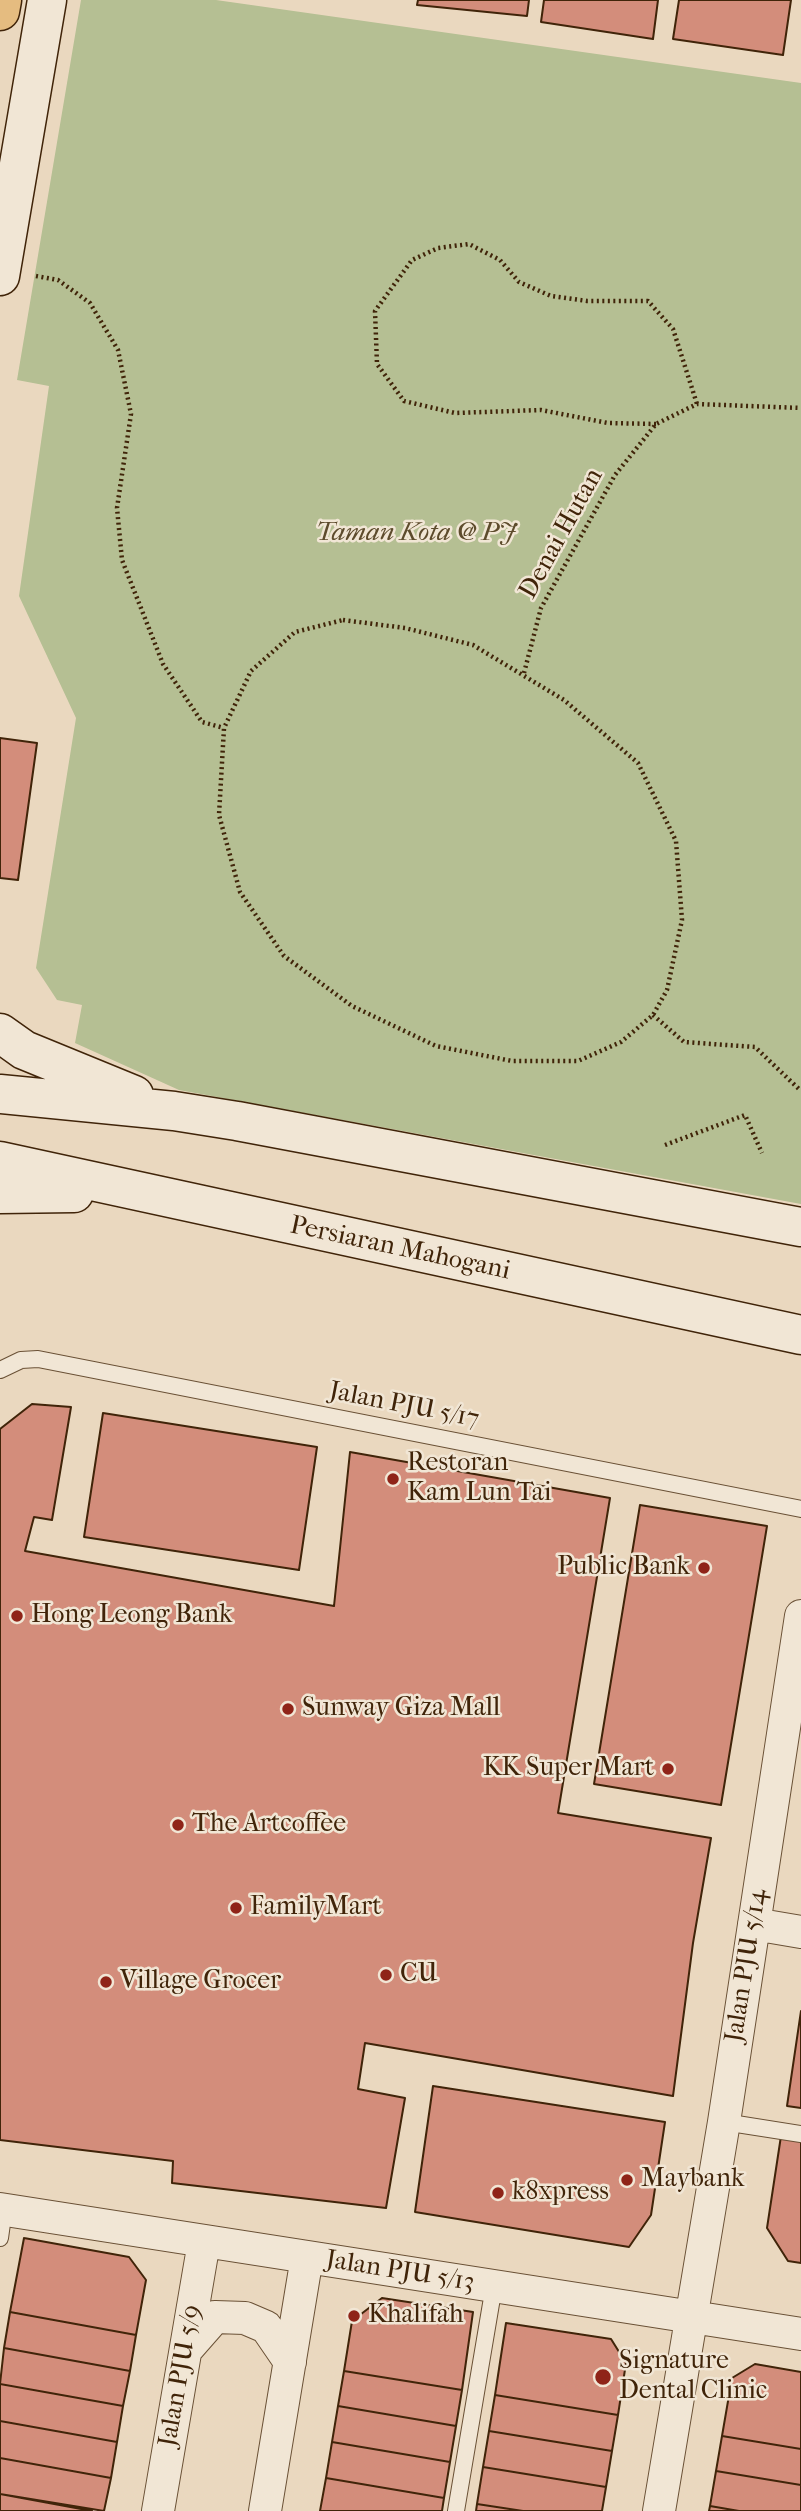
<!DOCTYPE html>
<style>
body{margin:0}
canvas{display:block;background:#ead8bf}
</style>
<canvas width="801" height="2511"></canvas>
<script>
const ctx = document.querySelector('canvas').getContext('2d');
ctx.lineJoin = 'round';
function paint(path, color) { ctx.fillStyle = color; ctx.fill(path, 'evenodd'); }
const toPath = rows => new Path2D(rows.map(r => 'M' + r).join(''));
function strokePath(path, color, width, dash) { ctx.strokeStyle = color; ctx.lineWidth = width; ctx.lineCap = dash ? 'butt' : 'round'; ctx.setLineDash(dash || []); ctx.stroke(path); }
function label(font, color, halo, rows, align = 'center') {
  ctx.font = font + ' "IM FELL French Canon",serif'; ctx.lineWidth = 5; ctx.setLineDash([]); ctx.textBaseline = 'middle'; ctx.strokeStyle = halo; ctx.fillStyle = color; for (const [text, x, y, turn = 0] of rows) {
    ctx.save(); ctx.translate(x, y); ctx.rotate((+turn || 0) * Math.PI / 180); ctx.textAlign = isNaN(turn) ? turn : align; if (halo) ctx.strokeText(text, 0, 0); ctx.fillText(text, 0, 0); ctx.restore();
  }
}
paint(toPath([
 [81,0,216,0,801,83,801,1204,179,1090,75,1043,82,1005,57,1000,36,968,76,718,19,596,49,386,17,380]
]), '#b5bf93');
const building = toPath([
 [418,0,529,0,527,16,417,5,418,0],
 [544,0,658,0,653,39,541,22,544,0],
 [679,0,791,0,783,55,673,39,679,0],
 [0,738,37,743,18,880,0,878,0,738],
 [32,1404,71,1407,52,1520,34,1517,25,1551,334,1606,350,1452,610,1498,558,1813,711,1838,693,1943,673,2096,365,2043,358,2089,405,2098,386,2208,172,2183,173,2161,0,2140,0,1429,32,1404],
 [103,1413,317,1447,299,1570,84,1537,103,1413],
 [640,1505,767,1526,721,1805,594,1784,640,1505],
 [801,2011,801,2108,787,2106,801,2011],
 [433,2086,665,2122,651,2215,629,2247,415,2212,433,2086],
 [781,2136,801,2139,801,2263,788,2261,767,2228,781,2136],
 [24,2238,129,2257,146,2280,136,2335,10,2312,24,2238],
 [382,2298,473,2312,462,2390,344,2371,352,2321,382,2298],
 [10,2312,136,2335,130,2371,4,2348,10,2312],
 [506,2323,611,2339,626,2363,618,2415,495,2395,506,2323],
 [4,2348,130,2371,123,2406,0,2384,4,2348],
 [755,2364,801,2372,801,2449,722,2436,732,2378,755,2364],
 [344,2371,462,2390,456,2426,338,2406,344,2371],
 [0,2384,123,2406,117,2442,0,2421,0,2384],
 [495,2395,618,2415,612,2451,489,2431,495,2395],
 [338,2406,456,2426,450,2462,332,2442,338,2406],
 [0,2421,117,2442,111,2478,0,2458,0,2421],
 [489,2431,612,2451,606,2487,483,2467,489,2431],
 [722,2436,801,2449,801,2485,716,2471,722,2436],
 [332,2442,450,2462,444,2498,326,2478,332,2442],
 [0,2458,111,2478,104,2511,0,2494,0,2458],
 [483,2467,606,2487,602,2511,523,2511,477,2504,483,2467],
 [716,2471,801,2485,801,2511,739,2511,710,2506,716,2471],
 [326,2478,444,2498,442,2511,320,2511,326,2478],
 [0,2494,92,2511,0,2511,0,2494],
 [477,2504,523,2511,476,2511,477,2504],
 [710,2506,739,2511,709,2511,710,2506]
]);
paint(building, '#d38d7b');
strokePath(building, '#402409', 2);
const lane = toPath([
 [0,1370,21,1360,38,1359,801,1509],
 [724,2122,801,2134],
 [0,2238,4,2209],
 [456,2511,494,2286]
]);
const street = toPath([
 [754,1924,801,1932],
 [0,2209,801,2334],
 [186,2350,215,2317,245,2318,266,2327,290,2362],
 [158,2511,204,2242],
 [265,2511,307,2257],
 [659,2511,724,2122,801,1616]
]);
const secondary = toPath([
 [0,276,47,0],
 [0,1033,24,1050,134,1095],
 [0,1094,174,1111,237,1121,801,1227],
 [0,1161,801,1335],
 [0,1194,74,1193]
]);
const primary = toPath([
 [0,11,2,0]
]);
strokePath(lane, '#6a5136', 18);
strokePath(street, '#6a5136', 34);
strokePath(secondary, '#402409', 41);
strokePath(primary, '#402409', 41);
strokePath(toPath([
 [36,276,58,280,90,303,118,350,131,414,117,508,122,560,163,664,202,722,224,728],
 [656,424,608,423,541,410,455,413,404,401,377,364,375,311,412,260,438,248,469,244,500,260,519,282,551,296,587,301,648,301,673,329,697,404],
 [343,620,405,628,473,645,564,700,638,763,676,841,682,920,667,990,653,1015,621,1042,578,1061,512,1061,436,1046,352,1006,284,956,240,892,219,815,224,728,251,671,295,632,343,620],
 [524,673,541,608,615,475,656,424,697,404,801,408],
 [653,1015,684,1042,755,1047,801,1091],
 [665,1145,745,1115,762,1153]
]), '#402409', 4.5, [2, 3.5]);
strokePath(lane, '#f1e6d5', 16);
strokePath(street, '#f1e6d5', 32);
strokePath(secondary, '#f1e6d5', 38);
strokePath(primary, '#e5bc80', 38);
for (const [x, y, r, color] of [
 [393,1479,7,"#8f2418"],
 [704,1568,7,"#8f2418"],
 [17,1616,7,"#8f2418"],
 [288,1709,7,"#8f2418"],
 [668,1769,7,"#8f2418"],
 [178,1825,7,"#8f2418"],
 [236,1908,7,"#8f2418"],
 [386,1975,7,"#8f2418"],
 [106,1982,7,"#8f2418"],
 [627,2180,7,"#8f2418"],
 [498,2193,7,"#8f2418"],
 [354,2316,7,"#8f2418"],
 [603,2377,9,"#8f2418"]
]) { const dot = new Path2D(); dot.arc(x, y, r, 0, 2 * Math.PI); ctx.fillStyle = color; ctx.fill(dot); strokePath(dot, '#f1e6d5', 2.5); }
label('italic 26px', '#5d4b2c', '#f1e6d5', [
 ["Taman Kota @ PJ",416,534]
]);
label('26px', '#402409', '#f1e6d5', [
 ["Denai Hutan",562,534,-61],
 ["Persiaran Mahogani",400,1249,12],
 ["Jalan PJU 5/17",404,1406,11],
 ["Jalan PJU 5/14",747,1966,-81],
 ["Jalan PJU 5/13",400,2272,9],
 ["Jalan PJU 5/9",181,2376,-80]
]);
label('26px', '#402409', '#f1e6d5', [
 ["Restoran",407,1464],
 ["Kam Lun Tai",407,1494],
 ["Public Bank",690,1568,"right"],
 ["Hong Leong Bank",31,1616],
 ["Sunway Giza Mall",302,1709],
 ["KK Super Mart",654,1769,"right"],
 ["The Artcoffee",192,1825],
 ["FamilyMart",250,1908],
 ["CU",400,1975],
 ["Village Grocer",120,1982],
 ["Maybank",641,2180],
 ["k8xpress",512,2193],
 ["Khalifah",368,2316],
 ["Signature",619,2362],
 ["Dental Clinic",619,2392]
], 'left');
</script>
